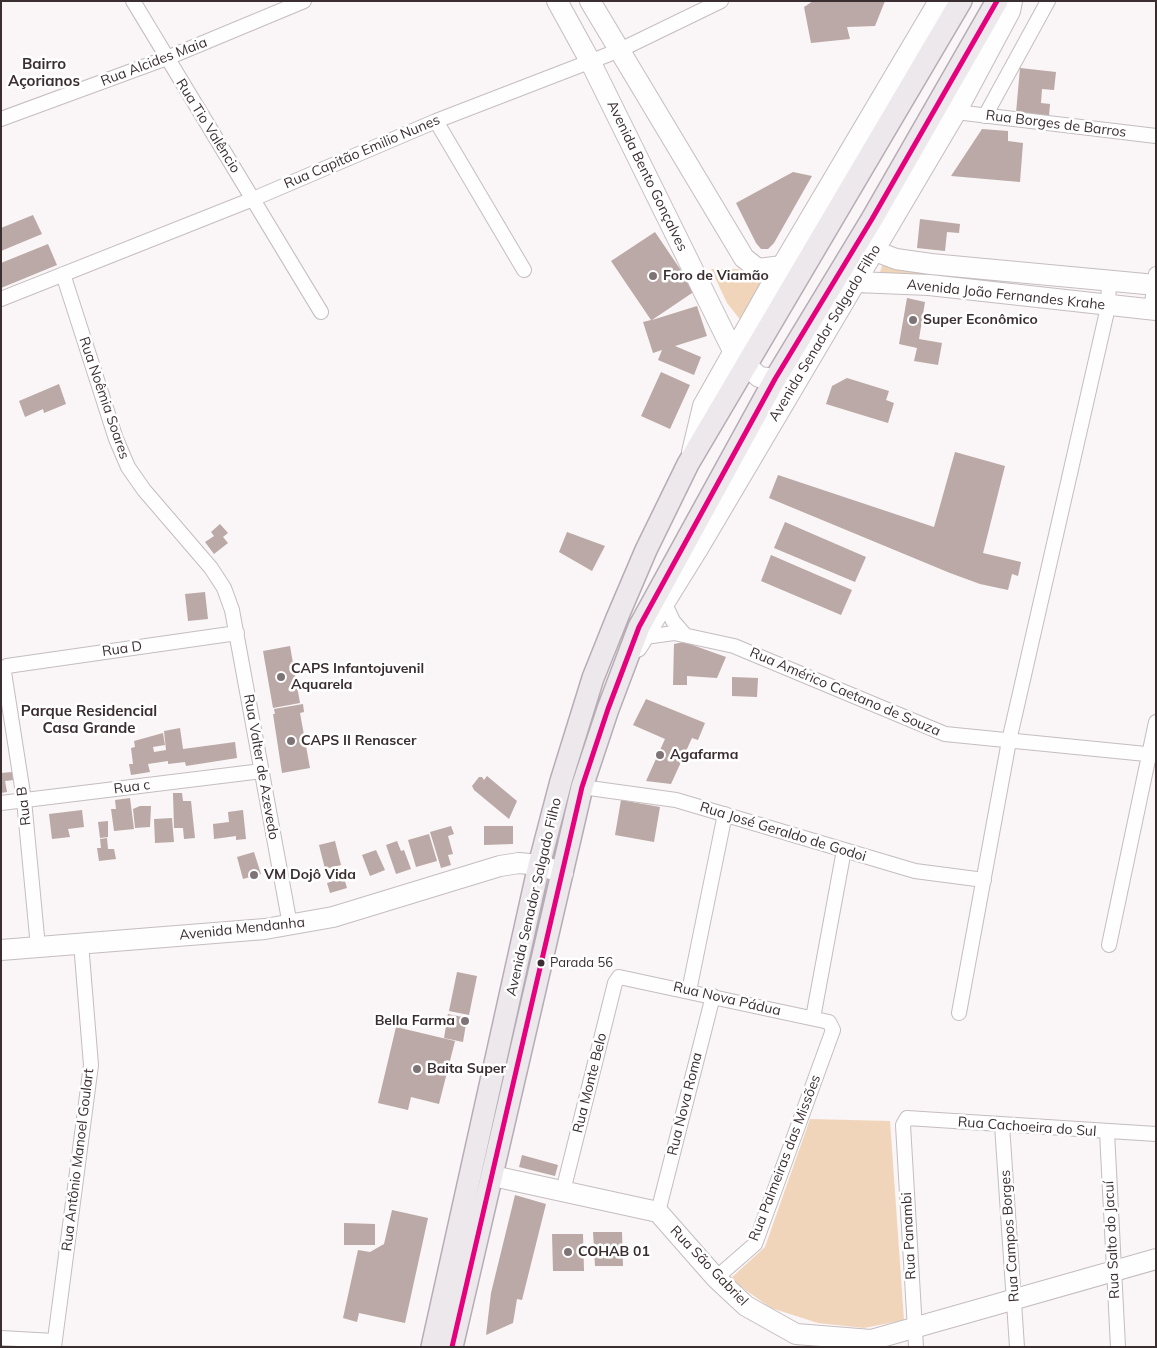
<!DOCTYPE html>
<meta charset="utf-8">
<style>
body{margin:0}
#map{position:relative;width:1157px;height:1348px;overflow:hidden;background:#faf5f6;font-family:Mulish,sans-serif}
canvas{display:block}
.frame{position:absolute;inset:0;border:2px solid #3b2e31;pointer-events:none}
</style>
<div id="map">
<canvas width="1157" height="1348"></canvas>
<div class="frame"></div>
</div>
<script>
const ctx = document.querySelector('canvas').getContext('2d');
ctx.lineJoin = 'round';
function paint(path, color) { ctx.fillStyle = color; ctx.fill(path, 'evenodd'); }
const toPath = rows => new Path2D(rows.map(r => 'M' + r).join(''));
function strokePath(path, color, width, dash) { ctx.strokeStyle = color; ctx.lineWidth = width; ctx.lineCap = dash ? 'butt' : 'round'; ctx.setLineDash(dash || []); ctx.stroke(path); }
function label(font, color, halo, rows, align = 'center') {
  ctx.font = font + ' Mulish,sans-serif'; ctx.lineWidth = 5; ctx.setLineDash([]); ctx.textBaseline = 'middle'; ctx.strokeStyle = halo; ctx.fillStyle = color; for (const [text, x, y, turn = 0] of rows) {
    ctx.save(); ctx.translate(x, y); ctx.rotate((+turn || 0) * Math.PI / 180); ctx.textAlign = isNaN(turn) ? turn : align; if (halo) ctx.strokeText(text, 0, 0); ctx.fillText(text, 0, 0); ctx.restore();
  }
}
paint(toPath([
 [884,260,928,266,927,277,879,275],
 [711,269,738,269,765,284,742,322,727,303],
 [810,1119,890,1121,904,1320,864,1328,818,1323,771,1308,730,1279,765,1247]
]), '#f0d5ba');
paint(toPath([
 [813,1,885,1,875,26,847,27,850,39,811,43,804,7],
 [1020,68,1056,72,1054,90,1042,89,1041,103,1050,104,1049,116,1016,113],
 [982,129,1008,131,1008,141,1023,143,1020,182,951,176],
 [793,172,812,176,774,243,768,249,761,249,756,243,736,203],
 [33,215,42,234,1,251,1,228],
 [920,219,960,224,959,233,947,232,945,251,917,248],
 [655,232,695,291,652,320,697,306,707,336,675,346,701,357,694,375,658,360,662,350,653,353,643,322,651,320,611,261],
 [48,244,57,265,1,288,1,263],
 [907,298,925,302,919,339,942,343,938,365,914,361,917,348,899,344],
 [661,372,690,385,670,429,641,416],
 [847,378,889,391,886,400,894,403,888,423,826,404,832,386],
 [59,384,66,404,44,413,43,409,25,417,19,401],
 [955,452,1005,466,983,553,1021,562,1018,576,1012,574,1008,590,980,584,950,573,769,498,778,475,934,527],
 [785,522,866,557,855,582,774,548],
 [220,524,228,533,223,537,228,543,214,554,205,542,214,536,211,532],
 [567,532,605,546,592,571,559,552],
 [771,555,852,590,841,615,761,581],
 [205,592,208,619,188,621,185,594],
 [684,642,726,657,717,678,687,676,687,685,673,685,674,644],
 [290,646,300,703,273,708,263,651],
 [732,677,758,678,757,697,732,696],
 [646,699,705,723,698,740,692,738,671,784,646,781,665,739,633,725],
 [303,704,304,712,300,713,310,768,282,773,273,714,275,714,274,709],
 [180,728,183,749,235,742,237,758,186,766,185,762,168,764,168,761,148,764,150,772,131,775,129,764,133,764,131,748,135,747,134,741,163,733,165,745,153,747,154,752,166,750,164,731],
 [12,772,14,780,5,781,7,792,1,793,1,773],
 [487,776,517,801,509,819,474,790,472,786,479,777,482,777,484,780],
 [173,793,182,793,183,801,191,801,195,838,184,839,183,828,174,828],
 [130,798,134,829,114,831,111,809,116,809,115,800],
 [621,800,660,807,654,842,615,835],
 [140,806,151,806,150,827,135,828,133,809],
 [82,810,84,827,68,829,70,837,52,839,49,814],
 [243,810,246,839,236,840,236,836,214,839,213,824,229,822,228,812],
 [172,818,174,842,155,843,154,819],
 [108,821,108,837,100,838,98,822],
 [451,826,454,834,448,836,453,854,448,855,451,865,441,868,430,832],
 [484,826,513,826,513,844,484,845],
 [429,834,437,861,416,867,408,840],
 [107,838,108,849,114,849,116,859,99,861,97,848,101,848,100,839],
 [335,841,341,865,325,869,319,845],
 [397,841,401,851,404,850,411,869,396,874,386,845],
 [376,850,385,870,370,876,362,855],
 [254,852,261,874,243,879,237,857],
 [344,878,347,888,330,893,327,883],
 [457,972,477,976,469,1015,449,1011],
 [448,1014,467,1018,463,1042,444,1038],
 [396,1027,455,1041,439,1104,411,1097,408,1110,378,1103],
 [522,1155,558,1165,555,1176,519,1167],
 [515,1195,546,1204,522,1300,517,1299,513,1323,486,1335,491,1293],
 [392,1210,428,1218,405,1323,359,1313,357,1322,343,1318,358,1250,370,1252,384,1244],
 [344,1223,375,1224,375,1245,344,1245],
 [593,1232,622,1232,623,1266,595,1266],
 [552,1234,583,1234,584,1271,553,1271]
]), '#baa9a6');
const street = toPath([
 [133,1,321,312],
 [956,112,1156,136],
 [985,116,1048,1],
 [1,119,167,58,304,1],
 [436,121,524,270],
 [63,274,116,439,128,467,144,490,211,568,224,588,232,610,290,925],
 [1,299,253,199,436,121,620,50,721,1],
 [1151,310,1156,274],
 [665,604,673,621,685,635],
 [645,637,674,633,734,646,945,734,1156,755],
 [582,787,676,800,915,871,984,880],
 [1,803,262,771],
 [1109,945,1156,722],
 [38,947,24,800,4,672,7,666,237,633],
 [689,991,725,814],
 [959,1013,1009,741,1108,307,1109,280],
 [813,1018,844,850],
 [1002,1125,1017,1347],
 [1107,1132,1118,1347],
 [563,1191,615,983,619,977,829,1022,833,1030,755,1244,716,1278],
 [658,1212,713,996],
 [1,1338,54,1341],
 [54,1347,91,1065,81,943],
 [916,1347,903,1125,907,1118,1156,1134]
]);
const secondary = toPath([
 [557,1,590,61,734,353,759,377,775,379,789,375],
 [590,1,744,258,758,269,782,266],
 [875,251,896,259,931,264,1156,285],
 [856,282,929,285,1156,310],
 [692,452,703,406,782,266,939,1],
 [637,647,699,547,956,112,1010,11,1012,1],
 [1,950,265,929,333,917,500,866,519,863,539,865,563,873],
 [493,1176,658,1212,716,1278,746,1306,796,1334,871,1340,1156,1259]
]);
const primary = toPath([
 [432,1347,539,865,561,781,593,678,617,618,646,550,688,464,961,1],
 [452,1347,582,787,608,709,639,627,775,379,872,219,997,1]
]);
strokePath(street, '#c5bdbf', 16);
strokePath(secondary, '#c5bdbf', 22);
strokePath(primary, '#b7acb5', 24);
strokePath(street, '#fefefe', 14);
strokePath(secondary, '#fefefe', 20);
strokePath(primary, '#ece8ec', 21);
strokePath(toPath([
 [452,1347,582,787,608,709,639,627,775,379,872,219,997,1]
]), '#e5007d', 5);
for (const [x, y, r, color] of [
 [653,276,5,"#7e7476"],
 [913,320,5,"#7e7476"],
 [281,677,5,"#7e7476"],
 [291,741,5,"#7e7476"],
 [660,755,5,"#7e7476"],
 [254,875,5,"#7e7476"],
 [541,963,4.5,"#3b2e31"],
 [465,1021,5,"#7e7476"],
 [417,1069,5,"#7e7476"],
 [568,1252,5,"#7e7476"]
]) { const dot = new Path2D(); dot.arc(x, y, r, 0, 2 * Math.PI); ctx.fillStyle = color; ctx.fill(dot); strokePath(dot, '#fff', 2); }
label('13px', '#3b2e31', '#fff', [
 ["Parada 56",550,963]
], 'left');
label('14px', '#3b2e31', '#fff', [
 ["Rua Alcides Maia",154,62,-21],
 ["Rua Borges de Barros",1056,124,7],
 ["Rua Tio Valêncio",208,126,58],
 ["Rua Capitão Emilio Nunes",362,152,-23],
 ["Avenida Bento Gonçalves",647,176,64],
 ["Avenida João Fernandes Krahe",1006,295,6],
 ["Avenida Senador Salgado Filho",825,333,-59],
 ["Rua Noêmia Soares",104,398,71],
 ["Rua D",122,649,-8],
 ["Rua Américo Caetano de Souza",845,692,23],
 ["Rua Valter de Azevedo",261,767,80],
 ["Rua c",132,787,-7],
 ["Rua B",24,806,-97],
 ["Rua José Geraldo de Godoi",783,832,17],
 ["Avenida Senador Salgado Filho",534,897,-77],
 ["Avenida Mendanha",242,929,-6],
 ["Rua Nova Pádua",727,999,13],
 ["Rua Monte Belo",590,1083,-76],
 ["Rua Nova Roma",685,1104,-76],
 ["Rua Cachoeira do Sul",1027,1127,4],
 ["Rua Palmeiras das Missões",785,1158,-69],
 ["Rua Antônio Manoel Goulart",78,1160,-83],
 ["Rua Panambi",909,1236,-93],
 ["Rua Campos Borges",1010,1236,-94],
 ["Rua Salto do Jacuí",1112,1240,-93],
 ["Rua São Gabriel",709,1266,46]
]);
label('bold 14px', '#3b2e31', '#fff', [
 ["Foro de Viamão",663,276],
 ["Super Econômico",923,320],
 ["CAPS Infantojuvenil",291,669],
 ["Aquarela",291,685],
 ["CAPS II Renascer",301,741],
 ["Agafarma",670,755],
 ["VM Dojô Vida",264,875],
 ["Bella Farma",455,1021,"right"],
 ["Baita Super",427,1069],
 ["COHAB 01",578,1252]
], 'left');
label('bold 15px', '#3b2e31', '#fff', [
 ["Bairro",44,64],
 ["Açorianos",44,81],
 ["Parque Residencial",89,711],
 ["Casa Grande",89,728]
]);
</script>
